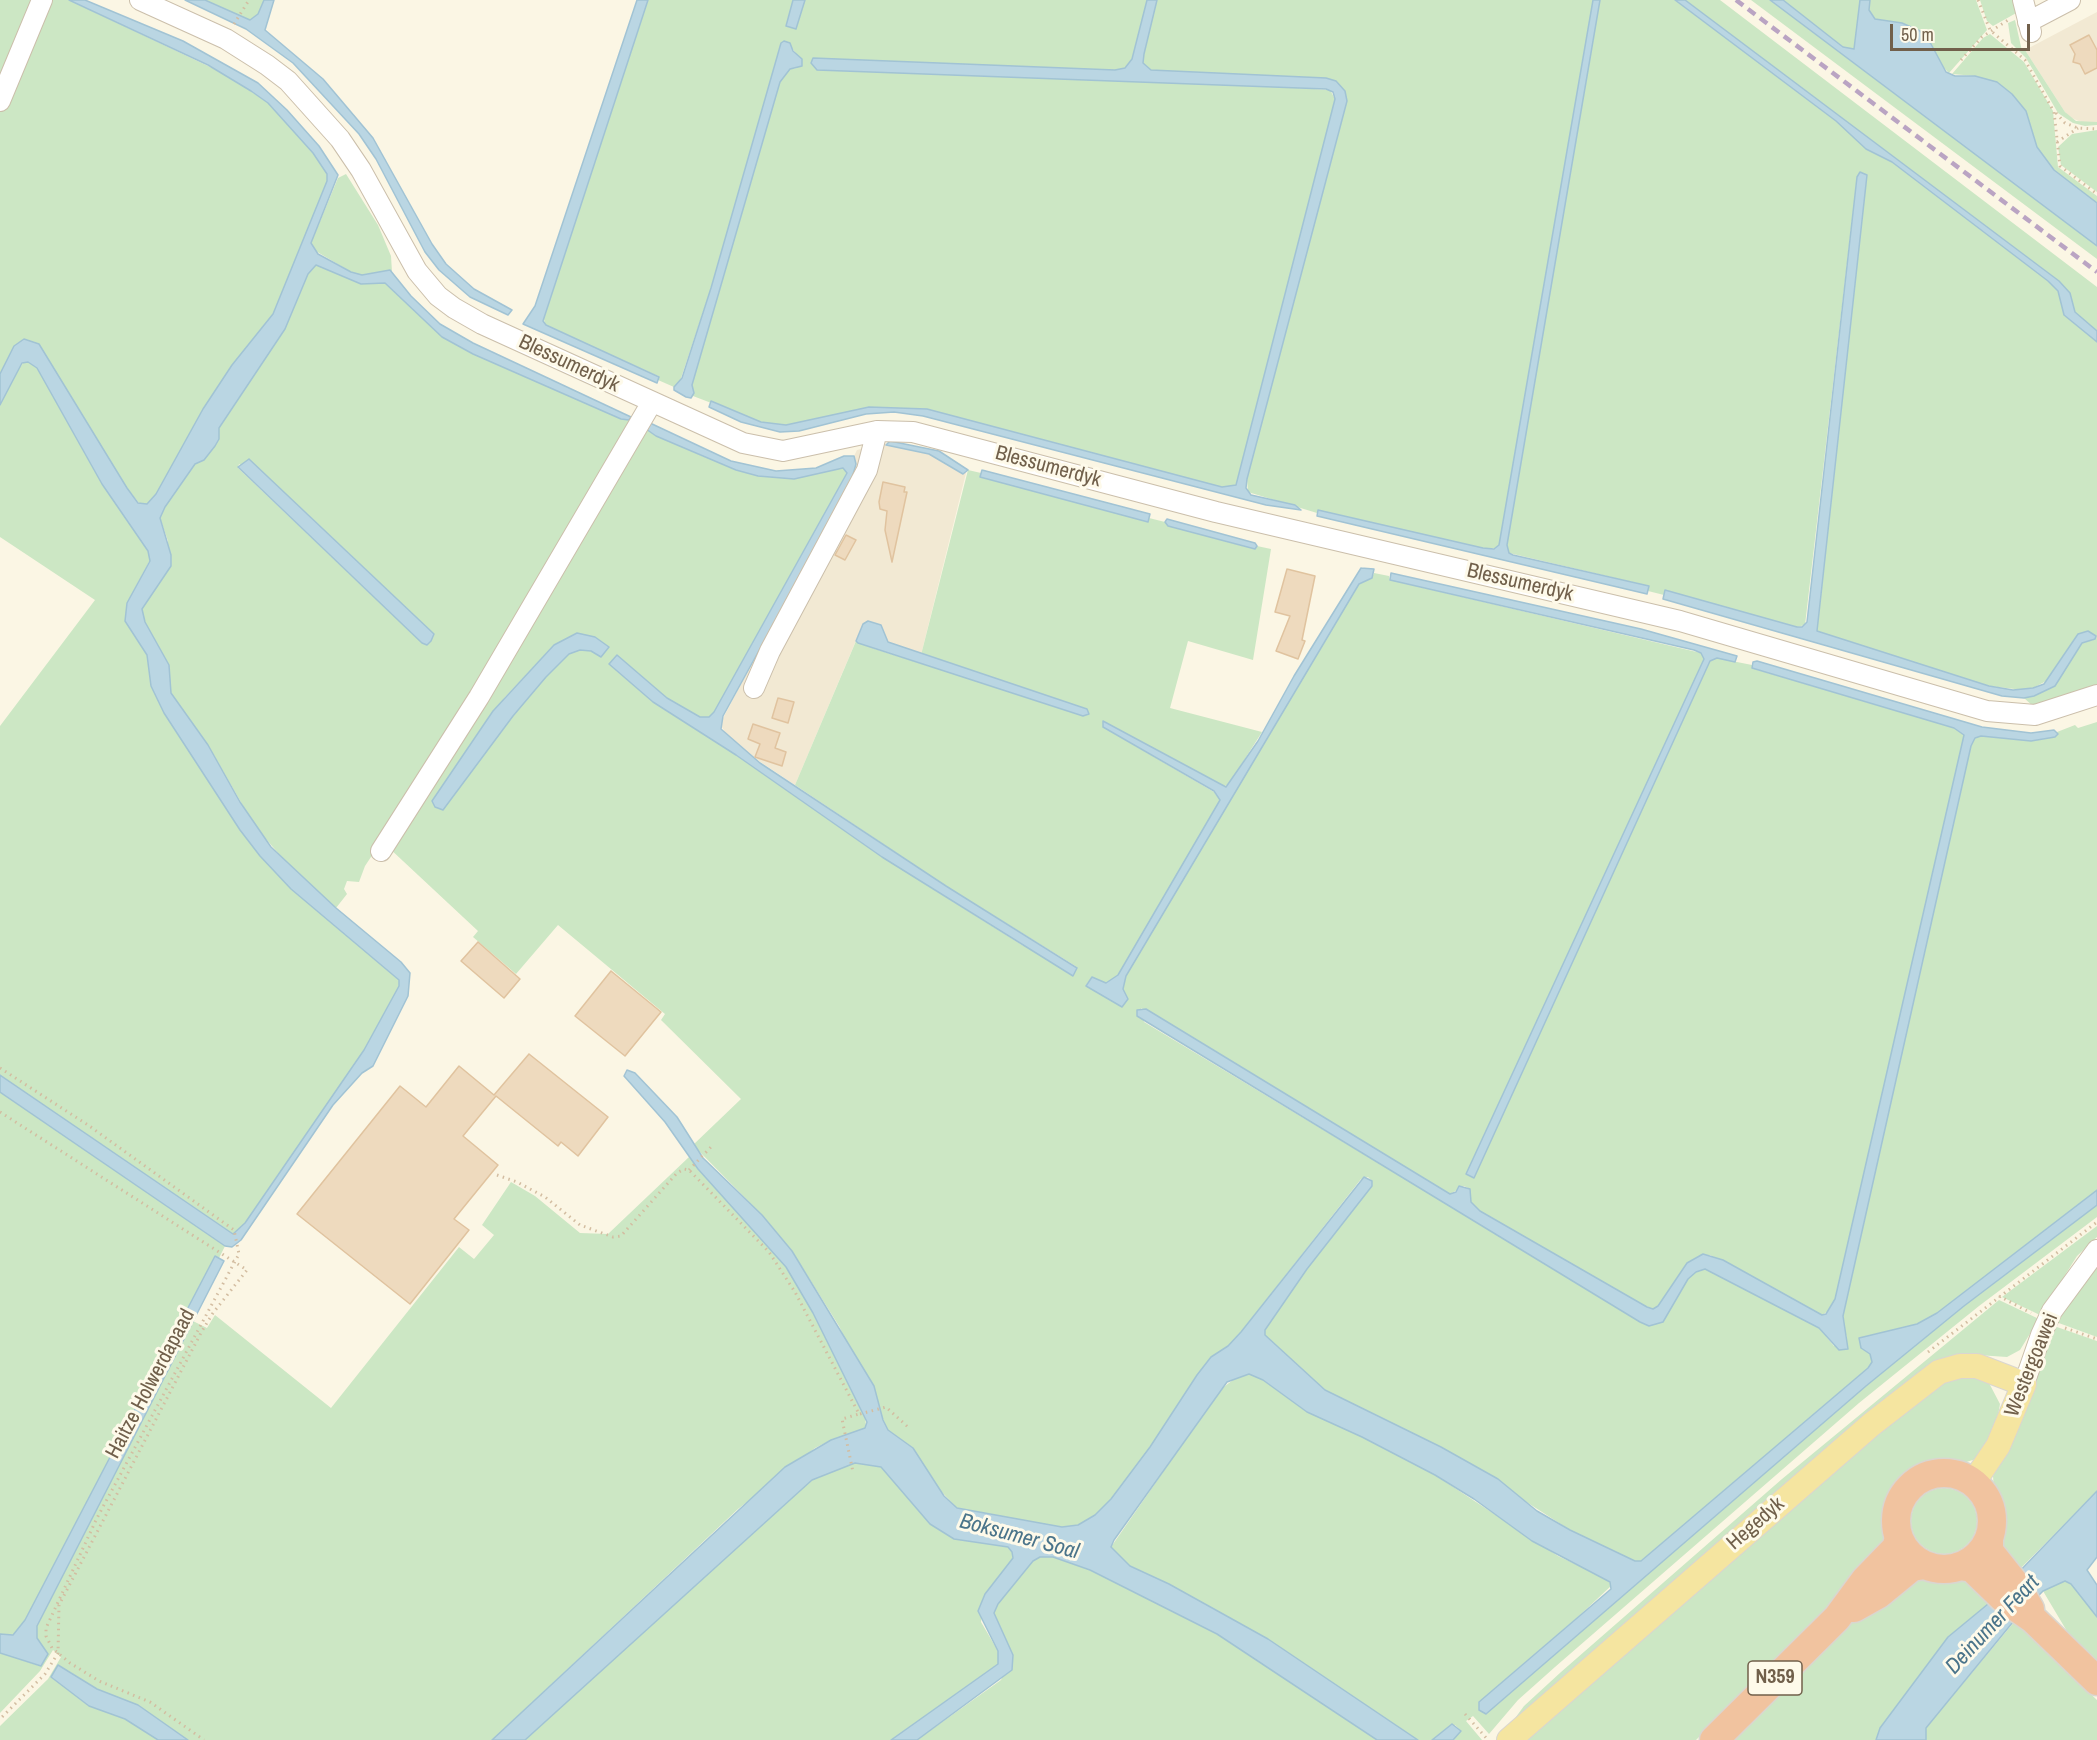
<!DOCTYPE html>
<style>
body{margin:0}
#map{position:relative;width:2097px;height:1740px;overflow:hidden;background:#fbf6e4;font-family:"Archivo Narrow",sans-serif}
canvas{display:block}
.scale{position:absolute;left:1890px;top:24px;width:140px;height:27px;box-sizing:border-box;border:3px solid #71604b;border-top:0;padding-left:8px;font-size:18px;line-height:21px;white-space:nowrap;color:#71604b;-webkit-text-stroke:4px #fefaea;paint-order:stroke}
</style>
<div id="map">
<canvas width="2097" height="1740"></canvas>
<div class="scale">50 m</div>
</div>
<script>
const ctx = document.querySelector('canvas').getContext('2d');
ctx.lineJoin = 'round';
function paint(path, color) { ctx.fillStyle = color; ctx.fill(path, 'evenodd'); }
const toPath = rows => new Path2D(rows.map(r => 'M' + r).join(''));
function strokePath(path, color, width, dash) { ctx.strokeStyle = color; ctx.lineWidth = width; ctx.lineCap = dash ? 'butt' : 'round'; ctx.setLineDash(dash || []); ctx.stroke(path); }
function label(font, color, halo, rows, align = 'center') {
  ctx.font = font + ' "Archivo Narrow",sans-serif'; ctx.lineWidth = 6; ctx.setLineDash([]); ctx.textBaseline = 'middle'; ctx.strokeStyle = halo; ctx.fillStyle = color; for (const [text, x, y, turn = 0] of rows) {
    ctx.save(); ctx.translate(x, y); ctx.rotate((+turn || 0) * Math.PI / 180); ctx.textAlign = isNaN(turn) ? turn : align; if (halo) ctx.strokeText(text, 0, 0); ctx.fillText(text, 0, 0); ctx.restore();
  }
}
paint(toPath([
 [2097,12,2097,122,2084,123,2069,117,2065,112,2025,50],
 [883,443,929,454,966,473,921,655,888,642,881,625,863,624,795,785,747,753,728,737,720,724,856,464,854,456,857,450]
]), '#f2e9d3');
paint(toPath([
 [0,0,35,0,0,90],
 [48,0,69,0,227,75,268,103,313,153,327,174,327,181,273,314,232,365,203,409,156,494,146,505,139,503,127,488,39,344,24,339,14,346,0,374,0,110],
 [205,0,264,0,258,14,250,20],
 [648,0,793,0,786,26,796,29,805,0,1147,0,1132,59,1125,69,1115,71,812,58,1330,90,1335,99,1236,485,1222,487,927,409,869,407,786,425,761,422,693,396,692,385,780,82,790,69,797,68,799,57,787,42,781,43,711,288,679,384,674,387,658,380,658,376,545,325,543,313],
 [1157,0,1593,0,1499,545,1497,548,1483,548,1318,510,1317,513,1248,492,1247,479,1346,101,1345,91,1151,70,1143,63,1144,53],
 [1600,0,1675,0,1836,121,1866,149,1892,162,2048,281,2058,291,2064,315,2097,342,2097,687,2080,690,2034,707,2024,698,2055,686,2082,643,2093,640,2088,631,2050,679,2033,688,2023,690,1989,686,1817,631,1867,175,1860,172,1857,177,1805,625,1797,627,1665,590,1664,595,1648,591,1649,586,1509,553,1507,545],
 [1685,0,1720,0,2097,287,2097,331,2075,312,2059,281],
 [1751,0,1770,0,1855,62,2097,246,2097,259],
 [1783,0,1860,0,1854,49,1843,47],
 [1870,0,1976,0,1987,30,1949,73,1939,63,1931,44,1902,23,1875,19,1869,10],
 [1980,0,2016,0,2018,12,1993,26,1987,21],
 [2015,20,2022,51,2025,50,2065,112,2076,121,2097,122,2097,125,2085,126,2073,123,2058,113,2026,58,2011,43,2008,23],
 [1990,34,2024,62,2053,111,2058,167,2097,196,2097,203,2054,170,2036,147,2026,111,2012,94,1997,82,1975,76,1952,74,1983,38],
 [2097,130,2097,192,2061,165,2058,147,2072,134],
 [346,174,378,225,391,256,392,272,362,275,351,272,314,250,311,243,338,178],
 [316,265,361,284,385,283,442,337,473,354,621,419,629,420,631,425,404,807,365,866,359,882,347,881,344,889,347,894,336,908,290,867,254,825,208,745,171,693,169,665,145,622,142,609,154,590,168,541,160,518,165,507,195,464,204,460,215,446,219,439,219,428,285,329,308,274],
 [239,464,299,506,434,634,422,643,238,468],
 [28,362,37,368,102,484,148,551,150,560,127,603,125,620,147,655,151,686,164,713,260,856,291,889,399,980,399,986,364,1050,245,1223,233,1234,0,1075,0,726,95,600,0,537,0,405,16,373,23,363],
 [646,429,702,456,758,476,794,479,843,468,847,474,714,712,709,717,700,717,667,698,634,672,610,665,653,702,736,755,882,857,1022,945,1077,967,946,886,795,785,856,641,875,649,1086,716,1087,709,921,655,968,470,981,473,980,477,1147,521,1149,518,1165,522,1168,526,1254,549,1257,546,1271,549,1253,660,1188,641,1170,708,1262,732,1229,784,1223,787,1103,721,1103,727,1214,792,1220,800,1118,975,1106,983,1092,977,1086,985,1122,1007,1123,983,1126,976,1359,584,1372,578,1374,573,1389,576,1390,580,1701,653,1704,659,1466,1174,1474,1178,1710,661,1717,658,1752,665,1752,668,1758,670,1954,728,1964,735,1835,1299,1830,1310,1822,1315,1710,1255,1658,1306,1653,1309,1647,1307,1480,1211,1471,1202,1470,1189,1464,1186,1450,1194,1141,1008,1144,1022,1649,1326,1663,1322,1688,1279,1695,1272,1705,1269,1819,1328,1834,1346,1847,1337,1843,1328,1843,1316,1971,746,1975,738,1981,736,2031,741,2055,737,2057,732,2075,725,2078,728,2097,722,2097,1190,1937,1313,1917,1324,1859,1338,1870,1353,1872,1362,1868,1368,1641,1561,1635,1561,1570,1530,1441,1447,1325,1390,1265,1335,1265,1330,1307,1269,1371,1186,1372,1181,1368,1177,1361,1179,1241,1332,1228,1346,1211,1357,1150,1447,1111,1499,1095,1515,1078,1525,1062,1527,957,1508,936,1486,913,1448,888,1430,839,1326,792,1251,762,1215,693,1145,741,1099,661,1020,665,1014,558,925,516,974,473,937,478,931,388,847],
 [577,633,591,651,580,650,569,654,546,677,513,716,443,810,432,801,505,697,554,645],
 [0,1092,225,1246,219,1258,215,1256,25,1620,17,1633,8,1636,0,1634],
 [689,1157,786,1267,813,1313,865,1412,866,1428,831,1440,815,1448,738,1509,492,1740,188,1740,138,1705,97,1689,67,1670,51,1677,89,1706,125,1719,158,1740,0,1740,0,1726,48,1679,61,1657,53,1650,40,1671,0,1713,0,1653,40,1666,44,1650,37,1638,37,1626,193,1321,207,1328,215,1315,331,1408,459,1247,474,1259,494,1235,482,1225,511,1182,535,1196,580,1233,608,1234],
 [2097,1205,2097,1217,1979,1306,1859,1403,1555,1667,1518,1700,1489,1734,1473,1716,1466,1721,1482,1740,1453,1740,1461,1731,1455,1725,1432,1740,1418,1740,1169,1584,1130,1566,1111,1547,1220,1390,1238,1376,1249,1374,1263,1380,1307,1412,1362,1437,1435,1475,1558,1556,1607,1579,1612,1585,1578,1617,1479,1702,1479,1710,1486,1714,1866,1386,1964,1306],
 [2097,1226,2097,1237,2077,1256,2040,1315,2002,1297],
 [2097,1264,2097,1337,2056,1322],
 [1999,1300,2039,1319,2020,1350,2007,1357,1963,1354,1938,1360,1510,1725,1524,1706,1561,1672,1782,1479],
 [2054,1326,2097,1341,2097,1491,2017,1572,2007,1560,2001,1538,2002,1518,1994,1490,1993,1476],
 [1962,1377,1977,1378,1989,1383,2000,1404,1995,1433,1976,1459,1960,1464,1927,1466,1902,1480,1888,1505,1887,1536,1861,1575,1696,1740,1523,1740,1845,1460,1945,1382],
 [855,1463,881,1467,954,1539,1008,1547,1012,1552,1013,1558,985,1594,981,1622,998,1651,998,1664,891,1740,525,1740,812,1480],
 '1911 1521a33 33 0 1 1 66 0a33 33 0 1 1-66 0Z',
 [1040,1557,1053,1557,1090,1570,1217,1634,1377,1740,917,1740,1001,1680,1013,1655,994,1613,998,1604,1033,1560],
 [1928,1576,1962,1578,1992,1601,1880,1728,1876,1740,1731,1740,1861,1613,1905,1582],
 [2065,1581,2071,1584,2097,1617,2097,1662,2071,1638,2043,1591],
 [2015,1621,2097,1700,2097,1740,1926,1740,1926,1728]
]), '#cce7c4');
const water = toPath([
 [69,0,85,0,183,41,258,83,287,110,319,146,338,175,311,243,318,254,351,272,362,275,390,270,411,296,440,324,473,343,631,417,629,420,621,419,473,354,442,337,385,283,361,284,316,265,308,274,285,329,219,428,219,439,215,446,204,460,195,464,165,507,160,518,171,555,171,566,142,609,145,622,169,665,171,693,208,745,240,802,271,847,336,908,401,962,410,973,408,996,373,1066,362,1073,333,1105,241,1240,232,1247,225,1246,0,1092,0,1075,233,1234,245,1223,364,1050,399,986,399,980,291,889,260,856,240,830,164,713,151,686,147,655,125,621,127,603,150,561,148,551,102,484,37,368,28,362,22,363,0,405,0,374,14,346,24,339,39,344,127,488,138,503,147,504,156,494,203,409,232,365,273,314,327,181,327,174,313,153,268,103,251,91,208,65,69,0],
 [185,0,205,0,250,20,258,14,264,0,274,0,265,30,323,79,373,138,432,244,446,264,474,289,512,310,508,315,470,297,439,270,425,252,376,159,359,134,293,63,246,29,185,0],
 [637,0,648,0,543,321,546,325,659,377,657,383,523,324,535,306,637,0],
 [793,0,805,0,796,29,786,26,793,0],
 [1147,0,1157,0,1144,54,1143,63,1151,70,1326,78,1336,81,1345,91,1347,101,1247,479,1246,488,1251,495,1295,505,1301,510,1266,505,923,416,894,412,866,414,799,431,780,432,741,422,709,407,711,401,761,422,786,425,869,407,927,409,1222,487,1236,485,1335,99,1333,92,1326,89,817,70,811,63,813,58,1115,70,1125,68,1132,59,1147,0],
 [1593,0,1600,0,1507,545,1509,553,1513,555,1649,586,1647,594,1317,516,1318,510,1483,548,1494,549,1499,545,1593,0],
 [1675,0,1685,0,2059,281,2070,293,2075,312,2097,331,2097,342,2064,315,2058,291,2048,281,1892,162,1866,149,1836,121,1675,0],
 [1770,0,1783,0,1843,47,1854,49,1860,0,1870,0,1869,10,1875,19,1902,23,1920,31,1931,44,1946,72,1955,76,1975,76,1997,82,2012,94,2026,111,2037,147,2054,170,2097,203,2097,246,1770,0],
 [784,41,790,43,793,51,802,59,802,66,790,69,780,82,692,385,694,393,691,398,686,397,674,390,674,387,682,378,711,288,781,43,784,41],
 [1860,172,1867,175,1817,631,1989,686,2013,690,2033,688,2044,684,2078,634,2088,631,2096,636,2095,639,2082,643,2055,686,2034,696,2024,698,2002,696,1663,599,1665,590,1797,627,1802,627,1807,622,1857,177,1860,172],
 [650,423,731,461,776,471,816,468,844,456,854,456,856,464,850,485,723,716,721,729,760,763,946,886,1077,968,1073,976,882,857,736,755,653,702,609,664,617,655,667,698,700,717,709,717,714,712,847,473,843,468,794,479,758,476,736,470,656,436,646,429,650,423],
 [890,441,939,451,968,470,963,474,929,454,886,445,890,441],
 [249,459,434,634,431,641,427,645,422,643,238,467,249,459],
 [982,470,1150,514,1148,522,980,477,982,470],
 [1167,519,1255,543,1257,546,1255,549,1168,526,1165,522,1167,519],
 [1361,568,1374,569,1372,578,1359,584,1126,976,1123,989,1128,999,1122,1007,1086,986,1092,977,1106,983,1118,975,1220,800,1214,791,1103,727,1103,721,1226,787,1258,741,1294,676,1361,568],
 [1391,573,1641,629,1737,656,1735,662,1717,658,1710,661,1474,1178,1466,1174,1704,659,1701,653,1694,650,1390,580,1391,573],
 [868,621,881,625,888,642,1087,709,1089,714,1083,716,858,643,856,641,863,624,868,621],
 [577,633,595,637,609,647,601,657,591,651,580,650,569,654,546,677,513,716,443,810,435,807,432,801,493,711,554,645,577,633],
 [1757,661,1982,727,2031,733,2054,730,2058,734,2055,737,2031,741,1981,736,1975,738,1971,746,1843,1316,1848,1349,1839,1350,1819,1328,1705,1269,1696,1272,1688,1279,1663,1322,1649,1326,1640,1322,1137,1016,1137,1010,1146,1009,1450,1194,1456,1192,1459,1186,1470,1189,1471,1202,1480,1211,1647,1307,1653,1309,1658,1306,1687,1263,1703,1254,1723,1260,1822,1315,1826,1314,1835,1299,1964,735,1954,728,1752,668,1753,662,1757,661],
 [627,1070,635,1073,677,1117,703,1158,762,1215,792,1251,874,1386,883,1420,888,1430,913,1448,944,1496,957,1508,1062,1527,1078,1525,1095,1515,1111,1499,1150,1447,1197,1375,1211,1357,1228,1346,1241,1332,1364,1177,1372,1181,1372,1186,1307,1269,1265,1330,1265,1335,1325,1390,1441,1447,1498,1479,1537,1511,1570,1530,1635,1561,1641,1561,1868,1368,1872,1362,1870,1354,1861,1348,1859,1338,1917,1324,1937,1313,2097,1190,2097,1205,1964,1306,1866,1386,1486,1714,1479,1710,1479,1702,1611,1589,1610,1582,1532,1541,1474,1499,1435,1475,1362,1437,1307,1412,1263,1380,1249,1374,1227,1382,1114,1540,1111,1547,1130,1566,1169,1584,1268,1639,1418,1740,1377,1740,1217,1634,1090,1570,1053,1557,1040,1557,1033,1561,998,1604,994,1613,1013,1655,1012,1670,917,1740,891,1740,998,1664,998,1651,978,1611,985,1594,1013,1558,1012,1552,1008,1547,954,1539,930,1524,881,1467,855,1463,812,1480,525,1740,492,1740,785,1467,831,1440,865,1428,867,1422,813,1313,786,1267,698,1169,665,1122,624,1076,627,1070],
 [215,1256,224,1261,37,1626,37,1638,48,1654,41,1666,0,1653,0,1634,13,1635,25,1620,215,1256],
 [2097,1491,2097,1557,2087,1570,2097,1585,2097,1617,2071,1584,2065,1581,2043,1591,2013,1622,1926,1728,1926,1740,1876,1740,1880,1728,1948,1637,1988,1604,2097,1491],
 [58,1665,97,1689,138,1705,188,1740,158,1740,125,1719,89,1706,51,1677,58,1665],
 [1452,1724,1461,1731,1453,1740,1432,1740,1452,1724]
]);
paint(water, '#bad6e3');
strokePath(water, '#a1c3d4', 1.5);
const building = toPath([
 [2089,35,2097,50,2097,68,2085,74,2080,64,2073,62,2075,54,2070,45,2089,35],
 [883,482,905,487,904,492,907,492,892,562,885,530,887,511,880,509,879,502,883,482],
 [846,535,856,540,845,560,835,555,846,535],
 [1287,569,1315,576,1302,640,1305,641,1298,659,1276,651,1290,616,1275,612,1287,569],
 [778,698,794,702,788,723,772,718,778,698],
 [753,724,780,733,775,748,786,752,782,766,755,757,760,744,748,739,753,724],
 [478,942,520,979,504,998,461,961,478,942],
 [611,971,661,1012,625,1056,575,1016,611,971],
 [529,1054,608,1117,578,1156,561,1142,558,1146,496,1096,463,1136,498,1165,454,1219,469,1230,410,1304,297,1214,400,1086,426,1107,459,1066,494,1095,529,1054]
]);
paint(building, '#eedabe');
strokePath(building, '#e0c39f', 1.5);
const minor = toPath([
 [140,0,226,39,267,65,288,81,340,139,361,170,417,271,438,296,454,308,482,324,743,443,783,451,877,431,913,432,1216,512,1680,621,1987,711,2035,715,2097,695],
 [2023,0,2031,32],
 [2028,22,2070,0],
 [0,101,42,0],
 [754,688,770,651,867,470,877,431],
 [381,851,479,697,652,402],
 [2024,1384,2041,1335,2052,1311,2097,1250]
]);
const major = toPath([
 [1509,1740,1872,1424,1939,1372,1960,1366,1977,1366,2024,1384,1998,1446,1973,1483]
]);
const highway = toPath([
 '1896 1521a48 48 0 1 1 96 0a48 48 0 1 1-96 0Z',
 [1989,1539,1989,1551,2016,1585,2030,1609],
 [1961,1566,1972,1568,2003,1598,2033,1619,2097,1681],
 [1854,1608,1879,1594,1912,1567,1925,1565],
 [1714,1740,1837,1618,1865,1580,1896,1548,1899,1538]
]);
strokePath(minor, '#cbbfab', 22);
strokePath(major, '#dad6d0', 26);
strokePath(highway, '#dad6d0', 31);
strokePath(toPath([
 [1978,0,1990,30,2025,60,2054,112,2060,166,2097,194],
 [234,24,249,0],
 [1961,60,1982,37,2008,20],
 [2056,113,2065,123,2078,128,2097,129],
 [2057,142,2078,128],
 [0,1068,88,1125,234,1230,239,1254,97,1518,46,1628,46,1636,52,1648,70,1663,99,1681,150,1702,204,1740],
 [0,1112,247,1270,213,1313,202,1331,59,1605,58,1653,45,1674,0,1719],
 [689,1170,711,1147],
 [497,1175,517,1182,545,1197,580,1225,613,1237,621,1236,677,1173,684,1169,689,1170,769,1252,795,1292,859,1414,842,1419,853,1472],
 [1999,1296,2031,1313],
 [2065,1328,2097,1339],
 [1928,1352,2097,1222],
 [860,1414,886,1407,909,1428],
 [1465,1714,1488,1740]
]), '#d3bda1', 3, [1.5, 4.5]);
strokePath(minor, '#fff', 20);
strokePath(major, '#f5e5a0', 24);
strokePath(highway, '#f1c39f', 28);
strokePath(toPath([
 [1736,0,2097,272]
]), '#baa4c3', 4.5, [9, 6]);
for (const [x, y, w] of [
 [1775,1678,54]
]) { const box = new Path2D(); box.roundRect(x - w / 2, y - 17, w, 34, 4.5); ctx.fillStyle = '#fefaea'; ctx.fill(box); strokePath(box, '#71604b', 1.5); }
label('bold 20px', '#71604b', null, [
 ["N359",1775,1678]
]);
label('21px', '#71604b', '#fefaea', [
 ["Blessumerdyk",569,364,25],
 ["Blessumerdyk",1048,467,15],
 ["Blessumerdyk",1520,583,13],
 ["Westergoawei",2032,1365,-68],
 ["Haitze Holwerdapaad",151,1384,-62],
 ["Hegedyk",1756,1524,-41]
]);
label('italic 22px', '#4a748a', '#fefaea', [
 ["Boksumer Soal",1019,1537,15],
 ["Deinumer Feart",1993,1625,-47]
]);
</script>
